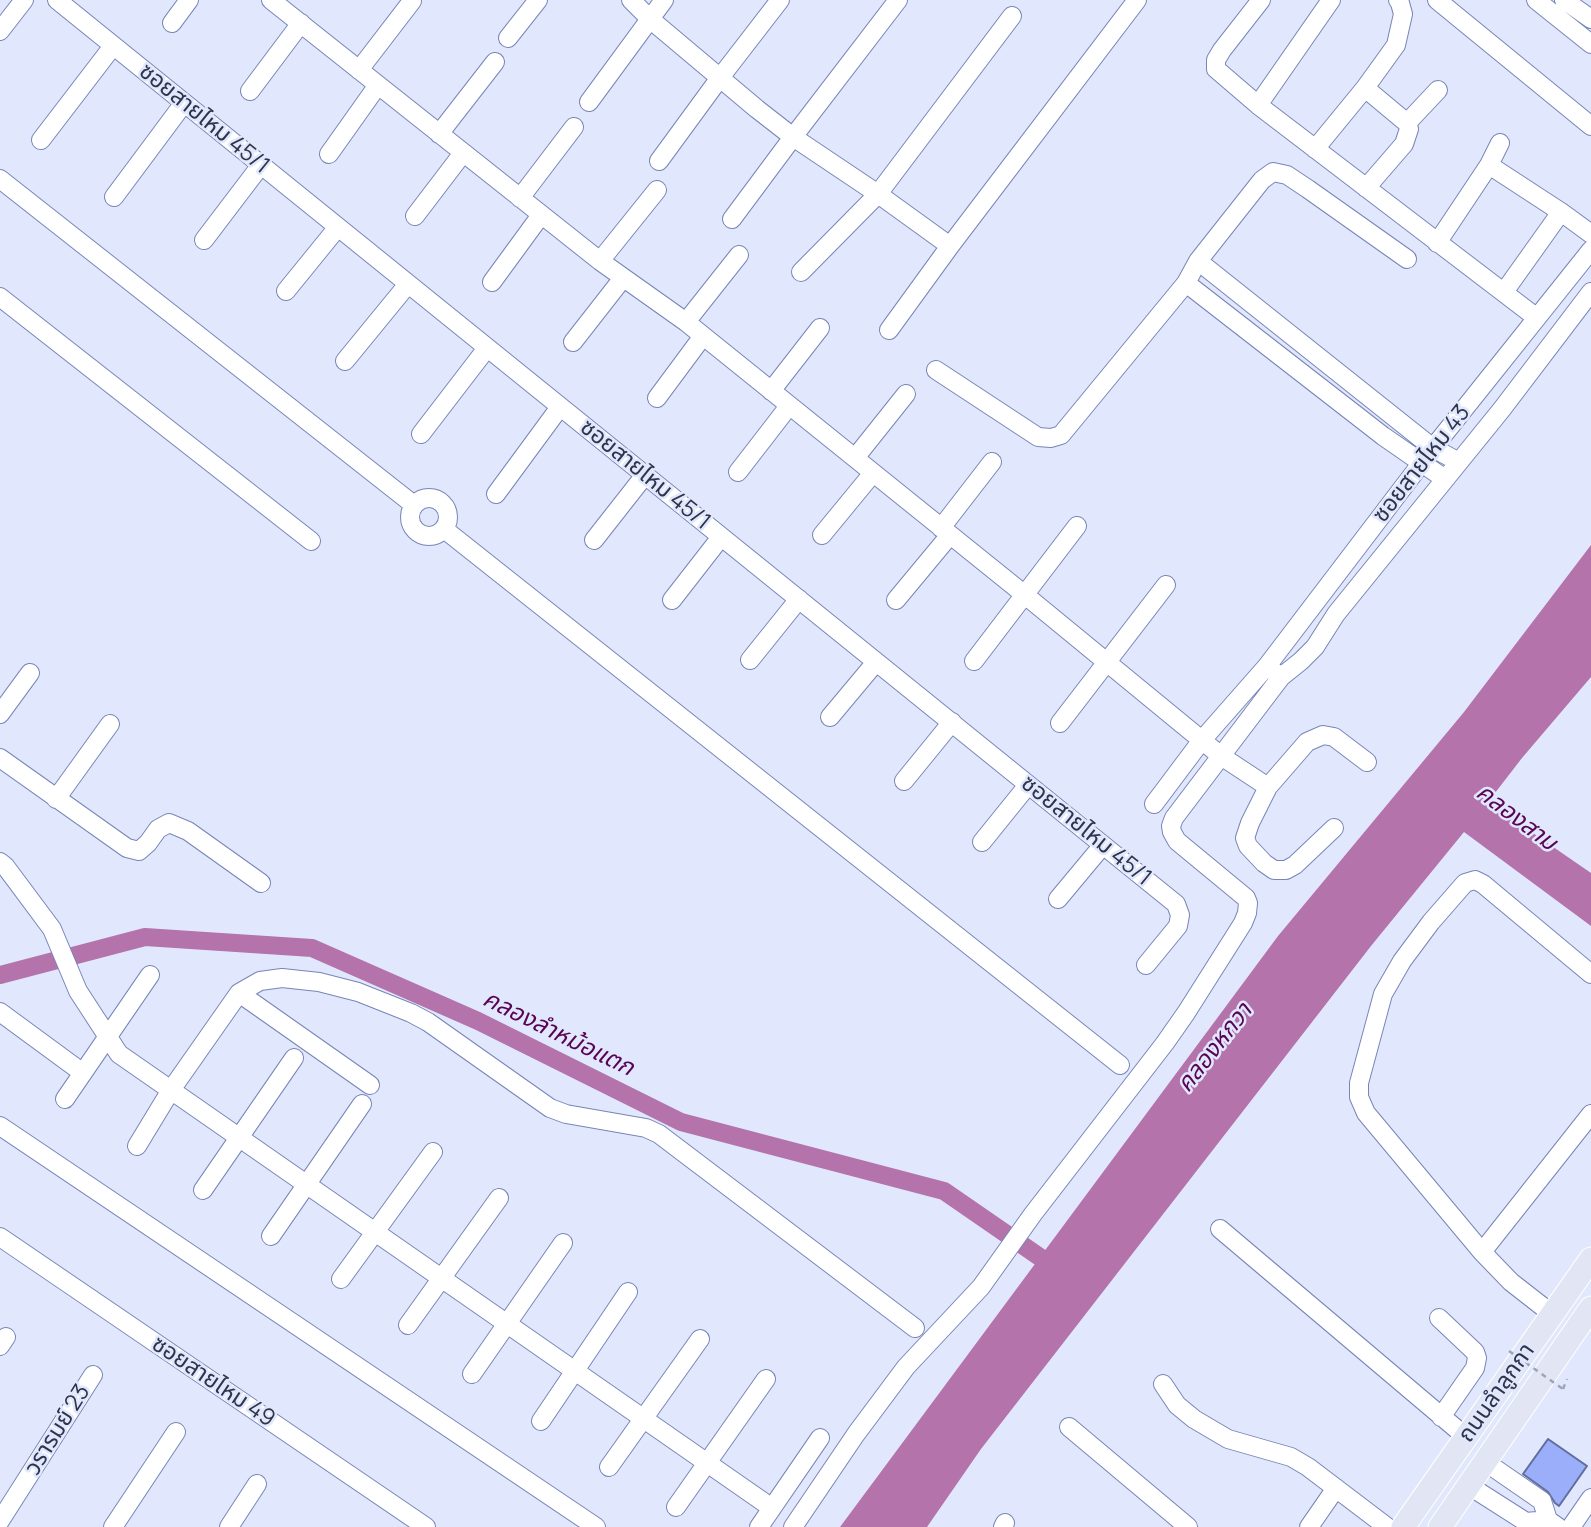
<!DOCTYPE html>
<meta charset="utf-8">
<style>
body{margin:0}
canvas{display:block;background:#e1e8fe}
</style>
<canvas width="1591" height="1527"></canvas>
<script>
const ctx = document.querySelector('canvas').getContext('2d');
ctx.lineJoin = 'round';
function paint(path, color) { ctx.fillStyle = color; ctx.fill(path, 'evenodd'); }
const toPath = rows => new Path2D(rows.map(r => 'M' + r).join(''));
function strokePath(path, color, width, dash) { ctx.strokeStyle = color; ctx.lineWidth = width; ctx.lineCap = dash ? 'butt' : 'round'; ctx.setLineDash(dash || []); ctx.stroke(path); }
function label(font, color, halo, rows, align = 'center') {
  ctx.font = font + ' Manrope,"Noto Sans Thai",sans-serif'; ctx.lineWidth = 5; ctx.setLineDash([]); ctx.textBaseline = 'middle'; ctx.strokeStyle = halo; ctx.fillStyle = color; for (const [text, x, y, turn = 0] of rows) {
    ctx.save(); ctx.translate(x, y); ctx.rotate((+turn || 0) * Math.PI / 180); ctx.textAlign = isNaN(turn) ? turn : align; if (halo) ctx.strokeText(text, 0, 0); ctx.fillText(text, 0, 0); ctx.restore();
  }
}
paint(toPath([
 [1591,545,1591,677,1522,758,1488,802,1591,873,1591,926,1464,832,1371,946,981,1449,927,1527,840,1527,1278,936,1464,712]
]), '#b573ab');
strokePath(toPath([
 [0,975,145,937,312,948,478,1021,681,1122,944,1191,1060,1271]
]), '#b573ab', 18);
const building = toPath([
 [1548,1439,1587,1466,1559,1506,1555,1503,1548,1492,1523,1474,1548,1439]
]);
paint(building, '#9baef9');
strokePath(building, '#606d9d', 2);
const minor = toPath([
 [57,0,1176,904,1180,915,1178,926,1146,965],
 [271,0,600,261,686,322,1025,595,1221,756,1268,787,1250,823,1245,838,1248,846,1264,863,1274,870,1286,870,1295,865,1334,828],
 [631,0,650,19,757,109,793,137,878,194,950,246],
 [1261,0,1222,50,1216,60,1216,69,1258,105,1537,318],
 [1437,0,1591,126],
 [1536,0,1591,44],
 [1564,0,1591,19],
 [172,23,189,0],
 [0,31,24,0],
 [508,38,538,0],
 [359,70,412,1],
 [1365,88,1407,123,1409,129,1404,144,1366,188],
 [250,91,301,23],
 [589,102,664,0],
 [1258,105,1331,0],
 [1407,123,1438,90],
 [439,134,495,62],
 [41,140,113,46],
 [1315,149,1365,88,1396,45,1403,14,1400,3,1398,0],
 [329,154,378,85],
 [659,161,719,79,780,0],
 [1489,165,1561,212,1591,234],
 [0,179,414,505],
 [114,197,184,103],
 [520,198,574,127],
 [415,216,463,153],
 [732,219,793,137,898,0],
 [204,240,261,165],
 [1437,243,1489,165,1500,143],
 [600,261,657,190],
 [1198,261,1433,448,1459,462],
 [801,272,878,194,1012,16],
 [492,282,541,215],
 [1186,283,1383,436,1445,479],
 [286,291,338,227],
 [1504,292,1561,212],
 [0,297,311,541],
 [686,322,739,255],
 [889,330,950,246,1137,0],
 [573,342,623,278],
 [345,361,408,284],
 [936,370,1038,437,1051,438,1061,435,1186,283,1198,261,1262,180,1273,172,1287,175,1308,189,1407,259],
 [771,391,820,328],
 [657,398,703,336],
 [421,434,487,348],
 [855,458,906,394],
 [738,472,789,406],
 [496,494,560,407],
 '410 517a19 19 0 1 1 38 0a19 19 0 1 1-38 0Z',
 [941,528,992,462],
 [444,529,1120,1065],
 [822,535,873,473],
 [594,540,645,475],
 [672,600,721,537],
 [896,600,950,535],
 [750,660,799,599],
 [974,661,1077,526],
 [1281,677,1267,666,1433,448,1591,250],
 [0,714,30,673],
 [830,717,876,662],
 [1060,723,1166,585],
 [0,758,127,848,139,851,148,843,158,829,169,823,188,831,261,883],
 [904,781,952,722],
 [1268,787,1307,742,1323,735,1334,737,1367,762],
 [56,799,110,724],
 [1154,804,1202,740,1267,666],
 [982,842,1028,785],
 [0,862,5,866,52,929,78,991,119,1054,772,1508],
 [1058,899,1103,845],
 [239,993,370,1085],
 [0,1012,83,1073],
 [65,1099,150,975],
 [0,1126,596,1527],
 [137,1146,171,1090,239,993,260,981,282,978,319,982,358,992,411,1013,428,1022,550,1108,566,1114,646,1128,659,1134,915,1328],
 [203,1190,294,1058],
 [1220,1229,1466,1437],
 [271,1236,362,1104],
 [0,1237,426,1527],
 [1482,1252,1591,1114],
 [341,1279,433,1152],
 [1552,1314,1511,1282,1482,1252,1366,1113,1359,1097,1359,1083,1383,994,1402,961,1431,922,1465,883,1475,880,1483,884,1591,974],
 [1439,1318,1475,1352,1477,1358,1475,1368,1441,1417],
 [408,1325,499,1198],
 [0,1346,6,1337],
 [472,1374,563,1243],
 [1163,1384,1177,1405,1194,1419,1228,1439,1291,1457,1308,1467,1387,1527],
 [541,1421,628,1292],
 [1069,1427,1188,1527],
 [1484,1461,1542,1501,1548,1520,1558,1527],
 [609,1467,700,1339],
 [1468,1485,1526,1522,1548,1520],
 [676,1507,766,1379],
 [0,1521,93,1375],
 [113,1527,176,1432],
 [229,1527,257,1484],
 [759,1527,820,1438],
 [793,1527,856,1434,906,1367,981,1287,1033,1214,1165,1043,1186,1013,1243,923,1247,913,1248,903,1246,898,1177,841,1172,832,1171,826,1174,818,1281,677,1301,661,1315,647,1336,614,1502,409,1591,292],
 [1003,1527,1005,1523],
 [1309,1527,1336,1488],
 [1571,1527,1591,1498]
]);
const major = toPath([
 [1403,1527,1591,1259],
 [1440,1527,1591,1308]
]);
strokePath(minor, '#7885b7', 20);
strokePath(major, '#fff', 25);
strokePath(toPath([
 [1563,1389,1567,1379]
]), '#9da4ba', 2.5, [5, 5]);
strokePath(minor, '#fff', 18);
strokePath(major, '#e2e6f4', 23);
strokePath(toPath([
 [1509,1351,1563,1389]
]), '#9da4ba', 2.5, [5, 5]);
label('23px', '#2e3449', '#e1e8fe', [
 ["ซอยสายไหม 45/1",204,119,39],
 ["ซอยสายไหม 43",1422,464,-52],
 ["ซอยสายไหม 45/1",645,475,39],
 ["ซอยสายไหม 45/1",1086,831,39],
 ["ซอยสายไหม 49",213,1382,34],
 ["ถนนลำลูกกา",1497,1393,-55],
 ["วรารมย์ 23",58,1430,-58]
]);
label('italic 24px', '#590452', '#e1e8fe', [
 ["คลองสาม",1516,818,37],
 ["คลองลำหม้อแตก",558,1034,26],
 ["คลองหกวา",1215,1048,-52]
]);
</script>
